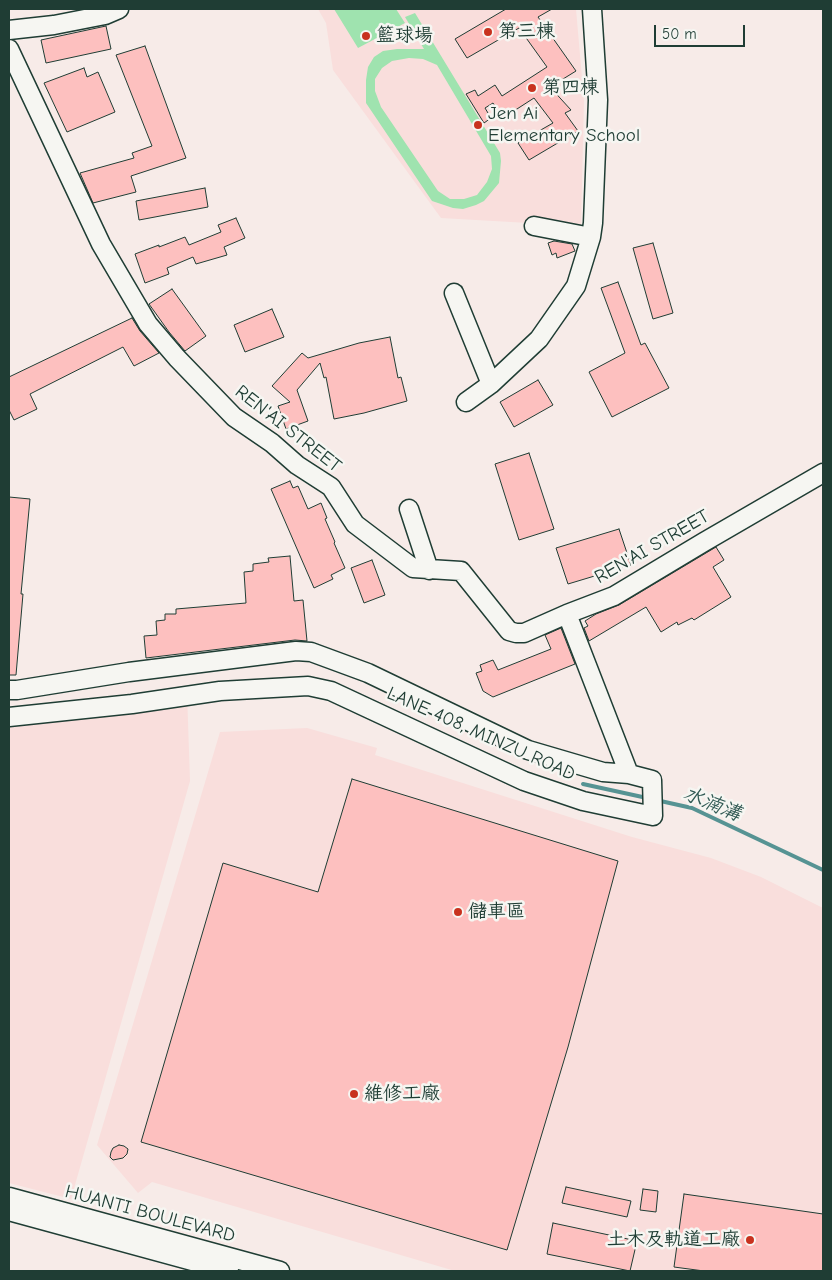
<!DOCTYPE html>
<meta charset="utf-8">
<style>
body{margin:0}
#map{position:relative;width:832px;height:1280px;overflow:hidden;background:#f7ebe8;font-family:"Comic Neue",sans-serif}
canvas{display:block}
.frame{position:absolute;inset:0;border:10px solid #1f3d34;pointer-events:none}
.scale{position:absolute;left:654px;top:25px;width:91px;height:22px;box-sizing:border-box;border:2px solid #1f3d34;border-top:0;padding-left:6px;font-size:15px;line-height:18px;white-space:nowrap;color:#1f3d34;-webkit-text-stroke:4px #f6f6f2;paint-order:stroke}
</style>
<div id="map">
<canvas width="832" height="1280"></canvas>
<div class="frame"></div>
<div class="scale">50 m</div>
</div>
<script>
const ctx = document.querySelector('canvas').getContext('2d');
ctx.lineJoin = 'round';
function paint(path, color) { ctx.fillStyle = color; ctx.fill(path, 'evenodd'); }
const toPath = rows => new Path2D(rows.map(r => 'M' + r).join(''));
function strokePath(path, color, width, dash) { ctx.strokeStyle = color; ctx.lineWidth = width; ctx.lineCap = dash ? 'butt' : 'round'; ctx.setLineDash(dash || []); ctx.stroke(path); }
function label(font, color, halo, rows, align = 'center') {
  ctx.font = font + ' "Comic Neue","LXGW WenKai TC",sans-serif'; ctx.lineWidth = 5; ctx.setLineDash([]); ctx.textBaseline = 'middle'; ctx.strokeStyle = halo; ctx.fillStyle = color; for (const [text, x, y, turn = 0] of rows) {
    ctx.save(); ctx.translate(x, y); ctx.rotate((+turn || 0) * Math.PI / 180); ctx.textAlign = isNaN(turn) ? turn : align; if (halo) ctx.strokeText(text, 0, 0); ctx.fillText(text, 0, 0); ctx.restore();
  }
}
paint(toPath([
 [318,9,576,9,584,101,581,226,441,218,333,70,326,23],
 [187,692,190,781,71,1199,9,1183,9,713],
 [307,728,377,748,375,755,632,837,711,858,761,877,823,908,823,1271,455,1271,152,1182,138,1193,97,1145,220,732]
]), '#f9dedc');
paint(toPath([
 [334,9,396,9,405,23,358,48],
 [415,13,500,153,501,161,499,183,484,201,476,205,463,209,453,208,432,201,366,103,366,80,368,67,374,57,383,51,397,49,424,49,405,17],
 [409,58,423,59,437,65,491,156,492,169,487,182,477,195,464,199,450,199,438,191,381,107,375,91,375,79,382,68,392,61]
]), '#9fe3af');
strokePath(toPath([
 [583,784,647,798],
 [656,800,692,808,823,870]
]), '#569393', 4);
const building = toPath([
 [506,9,552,9,538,17,576,71,550,87,571,110,565,113,578,131,529,160,518,143,553,123,534,98,503,118,493,103,485,108,491,118,484,123,466,94,475,90,478,96,495,85,502,96,547,67,519,28,467,58,455,39,506,9],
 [106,26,111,49,46,63,41,40,106,26],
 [145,46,186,158,131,176,136,192,93,203,80,173,134,158,132,153,152,146,116,55,145,46],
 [84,68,87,77,98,72,115,112,67,132,44,83,84,68],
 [205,188,208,207,139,220,136,201,205,188],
 [236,218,245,238,224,247,227,255,196,264,193,257,167,268,169,274,145,283,135,254,159,245,159,247,185,237,189,245,221,232,218,225,236,218],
 [554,241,572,244,575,251,557,258,556,253,552,255,548,243,554,241],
 [653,243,673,313,653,319,633,248,653,243],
 [618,282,641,345,645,343,669,388,612,417,589,372,625,353,601,288,618,282],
 [172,289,206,336,185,351,169,332,149,304,172,289],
 [272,309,284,337,245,352,234,325,272,309],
 [132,318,140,331,159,353,134,366,123,347,30,394,37,409,14,420,9,410,9,377,132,318],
 [390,337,398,378,401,377,407,401,364,413,334,419,326,377,324,378,320,363,297,390,308,421,286,429,278,406,290,402,272,386,302,353,308,358,359,343,390,337],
 [538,380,553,405,514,427,500,402,538,380],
 [529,453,554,529,519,540,495,464,529,453],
 [290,481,293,488,298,486,308,509,321,503,327,518,325,519,335,542,334,543,345,568,331,575,333,579,314,588,271,489,290,481],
 [9,497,30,499,21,594,23,594,16,675,9,675,9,497],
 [619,529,631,565,568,584,556,548,619,529],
 [716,547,724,560,713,567,731,597,694,620,692,618,678,625,677,622,661,632,646,607,589,641,584,628,588,626,585,621,596,614,619,605,716,547],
 [290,556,294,601,303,600,307,641,295,640,146,658,144,636,157,635,156,621,165,620,165,614,176,614,176,609,246,603,244,572,253,571,253,564,269,562,268,558,290,556],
 [372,560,385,595,364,603,351,568,372,560],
 [561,628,575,664,493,697,483,691,476,673,482,671,480,665,493,660,498,670,551,649,545,635,561,628],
 [352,779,618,861,568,1047,507,1250,141,1142,223,863,318,892,352,779],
 [119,1145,124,1146,128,1149,127,1154,123,1158,113,1160,110,1157,111,1152,113,1148,119,1145],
 [566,1187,631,1201,627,1217,562,1203,566,1187],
 [643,1189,658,1191,656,1212,640,1210,643,1189],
 [684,1194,823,1214,823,1271,704,1271,674,1267,684,1194],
 [553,1223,637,1241,630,1271,547,1254,553,1223]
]);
paint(building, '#fdc0bf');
strokePath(building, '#1f3d34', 1);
const minor = toPath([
 [9,30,54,25,105,15,119,9],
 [9,49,101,244,148,324,177,358,234,417,272,443,297,465,331,487,355,524,413,568,461,571,509,631,516,633,524,633,567,614,614,596,704,542,823,473],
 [534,226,591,237],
 [454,293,491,384],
 [466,402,491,384,539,339,576,286,591,237,593,223,598,100,592,9],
 [409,509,429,570],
 [567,614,629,774],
 [9,690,17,690,129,672,296,651,311,652,368,673,528,750,603,772,629,774,652,780,653,816,583,801,524,781,331,691,308,686,220,691,132,704,9,717],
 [9,1197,280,1271],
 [9,1211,229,1271]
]);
strokePath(minor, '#1f3d34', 21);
strokePath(minor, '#f6f6f2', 18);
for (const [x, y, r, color] of [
 [488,32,5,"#c8321e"],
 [366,36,5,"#c8321e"],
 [532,88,5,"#c8321e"],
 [478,125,5,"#c8321e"],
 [458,912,5,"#c8321e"],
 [354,1094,5,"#c8321e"],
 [750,1240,5,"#c8321e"]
]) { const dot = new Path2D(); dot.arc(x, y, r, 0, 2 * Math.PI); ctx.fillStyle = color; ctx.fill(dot); strokePath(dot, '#f6f6f2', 2); }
label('19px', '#1f3d34', '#f6f6f2', [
 ["第三棟",498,32],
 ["籃球場",376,36],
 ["第四棟",542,88],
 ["Jen Ai",488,114],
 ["Elementary School",488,136],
 ["儲車區",468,912],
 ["維修工廠",364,1094],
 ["土木及軌道工廠",740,1240,"right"]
], 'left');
label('19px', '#1f3d34', '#f6f6f2', [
 ["REN'AI STREET",288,429,38],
 ["REN'AI STREET",652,547,-30],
 ["LANE 408, MINZU ROAD",481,734,24],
 ["HUANTI BOULEVARD",150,1214,15]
]);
label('italic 20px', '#315a54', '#f6f6f2', [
 ["水湳溝",712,804,22]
]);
</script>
